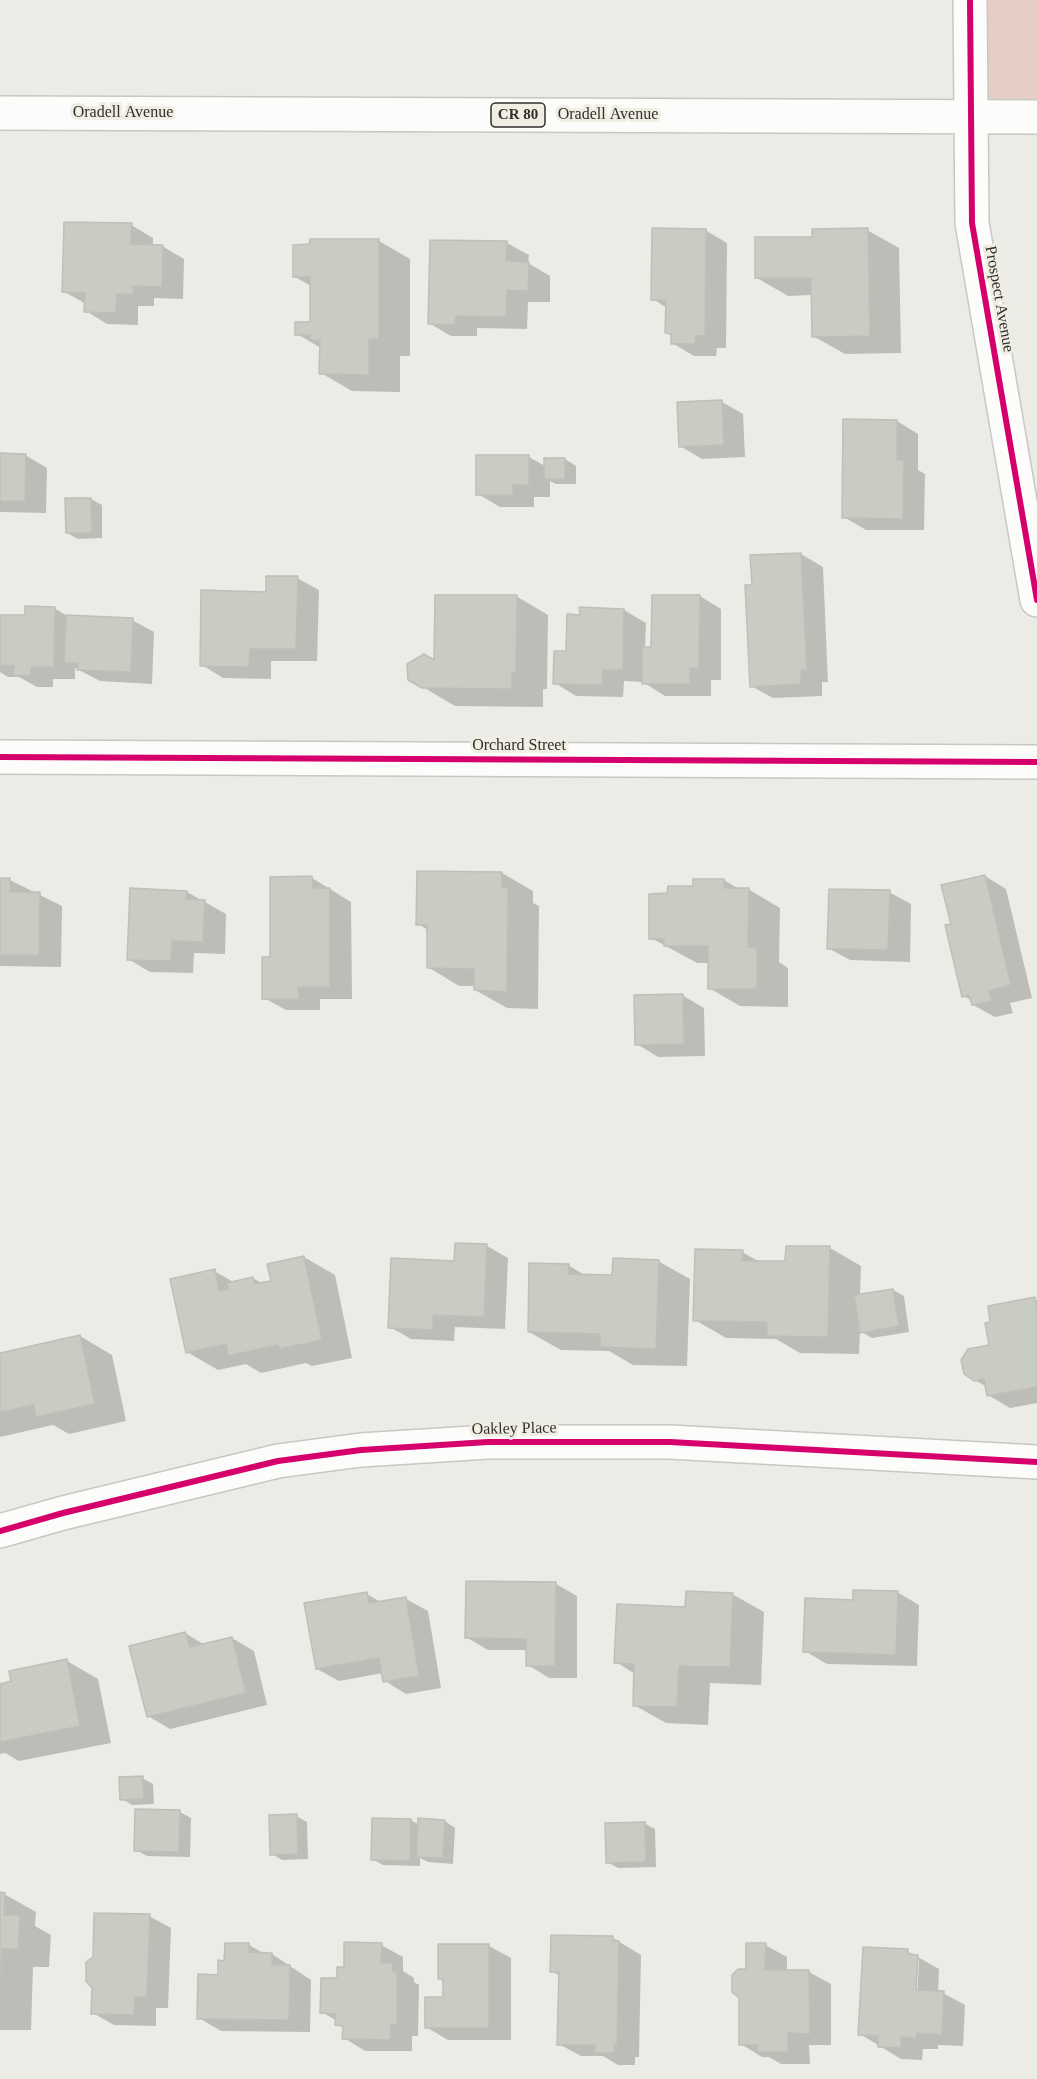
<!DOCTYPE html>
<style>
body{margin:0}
canvas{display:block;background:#ecece6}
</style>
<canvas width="1037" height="2079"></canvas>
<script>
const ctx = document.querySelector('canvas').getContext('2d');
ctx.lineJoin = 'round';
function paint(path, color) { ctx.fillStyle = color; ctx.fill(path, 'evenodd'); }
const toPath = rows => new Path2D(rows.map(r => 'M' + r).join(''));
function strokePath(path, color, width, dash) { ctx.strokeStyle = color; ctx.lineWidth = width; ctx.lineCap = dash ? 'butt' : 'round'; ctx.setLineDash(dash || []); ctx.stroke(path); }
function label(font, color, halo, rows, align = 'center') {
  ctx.font = font + ' Georgia,serif'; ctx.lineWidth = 6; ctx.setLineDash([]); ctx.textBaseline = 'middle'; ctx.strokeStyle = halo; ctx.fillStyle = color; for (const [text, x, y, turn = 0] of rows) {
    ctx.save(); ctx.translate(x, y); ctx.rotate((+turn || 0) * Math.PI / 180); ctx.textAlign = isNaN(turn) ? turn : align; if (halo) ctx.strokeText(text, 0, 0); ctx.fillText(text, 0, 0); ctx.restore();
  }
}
paint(toPath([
 [970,0,1037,0,1037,117,972,117]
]), '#e7cec5');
paint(toPath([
 [131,225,153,238,153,246,162,246,184,259,183,299,154,298,154,306,138,306,138,325,107,324,86,311,86,304,63,291],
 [705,230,727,243,726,348,717,348,716,356,694,356,672,343,672,336,667,333,667,308,653,299],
 [867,230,899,248,901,353,845,354,813,336,812,295,788,296,757,278,813,238],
 [379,241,410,259,410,356,400,356,400,392,352,391,321,373,321,348,297,334,311,323,311,286,295,277],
 [507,243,529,255,528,263,550,276,550,302,528,302,527,329,477,328,477,336,451,336,429,323],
 [722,402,743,414,745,457,702,459,680,446],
 [897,421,918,434,918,470,925,474,924,530,866,530,844,517],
 [0,455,25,455,47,468,46,513,0,512],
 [529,457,545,466,565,459,576,466,576,484,556,484,550,481,550,497,534,497,534,507,500,507,478,494],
 [91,499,102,505,102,538,78,539,67,533],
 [801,554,823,567,828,682,822,682,822,696,773,698,751,686,753,587,752,557],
 [297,578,319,590,317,661,271,661,271,679,223,678,202,665,267,593],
 [516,596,548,615,547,689,543,689,543,707,455,706,409,679,436,662],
 [700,596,721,609,721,680,711,680,711,696,665,696,643,682,624,681,623,697,576,696,555,683,581,616,581,609,624,610,646,623,645,648,653,648],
 [54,608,69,617,132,620,154,632,152,684,100,681,75,668,75,679,53,679,53,687,37,687,19,677,8,677,0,672,0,616,27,617],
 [502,873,533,891,533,903,539,906,538,1009,507,1008,475,990,475,986,459,986,428,967,428,930,418,924],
 [985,876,1006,889,1032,998,1010,1003,1013,1013,995,1017,973,1005,972,1001,964,996,952,925],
 [312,878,351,902,352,999,320,999,320,1010,286,1010,264,998,272,958],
 [0,880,10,880,62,906,61,967,0,966],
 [724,880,739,889,748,889,780,908,779,962,788,968,788,1007,740,1006,709,988,709,963,697,963,651,938,669,895],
 [187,892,226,914,225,954,194,953,193,973,150,972,128,959],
 [889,892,911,904,910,962,850,960,828,948],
 [682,995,704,1008,705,1056,658,1057,637,1044],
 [487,1246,508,1258,505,1329,455,1327,454,1341,411,1339,390,1327,456,1262],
 [830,1248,861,1266,860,1295,893,1290,904,1296,909,1332,872,1338,860,1331,859,1354,800,1353,776,1339,726,1338,695,1320,742,1252,760,1262,786,1263],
 [304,1257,335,1275,352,1358,312,1366,306,1363,261,1373,246,1364,218,1370,187,1352,214,1271,235,1283,253,1278,263,1284,273,1282],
 [658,1261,690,1279,687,1366,633,1365,609,1351,561,1350,529,1332,568,1265,586,1276,614,1276],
 [1034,1299,1037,1300,1037,1403,1010,1408,988,1395,987,1387,975,1380,991,1346],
 [80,1336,112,1355,126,1421,69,1434,53,1425,0,1437,0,1354],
 [556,1584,577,1596,577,1678,549,1678,528,1665,528,1650,488,1650,466,1637],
 [897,1592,919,1605,917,1666,827,1664,805,1651,855,1601],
 [367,1594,382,1603,406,1599,428,1611,441,1688,406,1694,385,1681,383,1673,339,1681,317,1669],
 [732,1594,764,1612,761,1685,710,1683,708,1725,666,1723,634,1705,635,1674,616,1662,686,1608],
 [185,1633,205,1645,232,1638,254,1651,267,1705,170,1729,148,1716],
 [67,1661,98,1679,111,1743,19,1761,5,1753,0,1754,0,1685,13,1683],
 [142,1778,153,1784,154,1804,132,1805,122,1799],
 [137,1811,180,1812,191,1818,190,1857,147,1856,136,1850],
 [296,1816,307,1822,308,1859,282,1860,272,1854],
 [411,1820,419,1825,445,1821,455,1828,453,1864,428,1862,420,1858,420,1866,383,1865,372,1859],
 [644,1823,655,1829,656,1867,618,1868,607,1862],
 [0,1894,4,1894,36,1912,35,1926,51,1935,49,1967,33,1967,31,2030,0,2030],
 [149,1916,171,1928,168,2008,156,2008,156,2026,114,2025,93,2013],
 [613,1938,641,1955,639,2057,635,2057,635,2065,618,2065,603,2056,581,2056,559,2044,560,1976,552,1971],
 [249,1945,265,1954,272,1954,311,1980,310,2032,221,2031,199,2018,225,1962],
 [381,1945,403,1957,403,1971,414,1978,414,1982,419,1985,418,2036,412,2036,412,2051,365,2051,344,2038,344,2029,337,2024,337,2021,322,2012,345,1969],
 [765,1945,787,1957,787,1972,809,1972,831,1984,831,2045,809,2045,810,2064,781,2064,769,2057,762,2057,741,2044,747,1970],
 [489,1946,511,1958,511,2040,448,2040,426,2027,445,1998,445,1982,439,1978],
 [907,1951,939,1969,938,1993,943,1993,965,2005,963,2046,938,2045,938,2049,923,2049,922,2060,901,2059,860,2034],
 [916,1960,919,1960,917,1998,914,1997]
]), '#0003');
const building = toPath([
 [64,222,132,223,131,244,163,245,162,287,133,286,133,294,117,294,116,313,84,312,85,293,62,292,64,222],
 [652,228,706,229,705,336,696,336,695,344,671,344,671,334,665,333,666,300,651,300,652,228],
 [868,228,870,336,812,337,811,278,755,278,755,237,812,237,812,229,868,228],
 [310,239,379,239,379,339,369,339,369,375,319,374,320,340,310,340,310,335,295,335,295,322,310,322,310,277,293,277,293,245,309,244,310,239],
 [430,240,507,241,506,261,529,262,528,291,507,290,506,317,456,316,455,325,428,324,430,240],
 [722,400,724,445,679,447,677,402,722,400],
 [843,419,897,420,897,460,904,460,903,519,842,518,843,419],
 [0,453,26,454,25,501,0,501,0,453],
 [476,455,529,455,529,485,513,485,513,495,476,495,476,455],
 [544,458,565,458,565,479,544,479,544,458],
 [65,498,91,498,92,533,66,533,65,498],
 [801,553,807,670,801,670,801,684,750,687,745,585,752,585,750,555,801,553],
 [266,576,298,576,296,649,250,649,249,667,200,666,201,590,266,592,266,576],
 [435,595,517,595,516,672,512,672,512,689,422,688,408,680,407,664,424,654,434,660,435,595],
 [652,595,700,595,699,668,690,668,690,684,642,684,642,647,651,647,652,595],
 [25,606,55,607,54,667,31,667,31,676,13,675,14,666,0,665,0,615,25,615,25,606],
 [579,607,624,609,623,670,603,670,602,685,553,684,554,651,566,651,567,614,580,615,579,607],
 [66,615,133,618,131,672,77,670,78,663,64,663,66,615],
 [417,871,502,872,502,887,508,887,507,992,474,990,474,969,427,968,427,925,416,925,417,871],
 [985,875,1011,985,989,991,992,1001,972,1005,969,995,962,997,945,925,951,924,941,885,985,875],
 [312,876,313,888,330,888,330,987,298,987,299,999,262,999,262,957,270,957,270,877,312,876],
 [0,878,10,878,10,892,40,892,39,955,0,955,0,878],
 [693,879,724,879,724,888,749,888,748,947,757,948,757,989,708,989,708,946,664,946,664,939,649,939,649,894,667,893,668,886,693,886,693,879],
 [130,888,187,891,186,899,205,900,203,942,172,941,171,961,127,960,130,888],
 [829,889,890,890,888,950,827,949,829,889],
 [683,994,684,1044,635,1045,634,995,683,994],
 [455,1243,487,1244,484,1317,433,1315,433,1330,388,1328,391,1258,454,1261,455,1243],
 [786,1246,830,1246,828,1337,767,1336,767,1322,693,1321,695,1249,743,1250,742,1261,785,1261,786,1246],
 [304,1256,322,1340,279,1349,278,1345,228,1356,226,1344,186,1353,170,1279,215,1269,219,1291,229,1289,227,1283,253,1277,254,1284,271,1281,267,1264,304,1256],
 [613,1258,659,1260,656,1349,600,1347,600,1334,528,1332,529,1263,569,1264,568,1274,612,1275,613,1258],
 [893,1289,899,1326,860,1333,854,1295,893,1289],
 [1035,1297,1037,1310,1037,1387,987,1396,984,1379,974,1381,964,1374,961,1360,968,1349,989,1345,985,1323,990,1322,988,1306,1035,1297],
 [80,1335,95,1404,36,1417,34,1405,0,1412,0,1353,80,1335],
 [466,1581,556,1582,555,1666,526,1666,526,1639,465,1638,466,1581],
 [853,1590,898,1591,896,1655,803,1652,805,1598,853,1600,853,1590],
 [686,1591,733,1593,730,1667,679,1666,677,1707,633,1706,634,1664,614,1663,617,1604,685,1607,686,1591],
 [367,1592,369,1603,406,1597,419,1676,383,1682,379,1658,316,1669,304,1603,367,1592],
 [185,1632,190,1647,232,1637,246,1693,147,1717,129,1646,185,1632],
 [67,1659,80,1726,0,1742,0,1684,11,1681,9,1671,67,1659],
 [143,1776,144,1799,120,1800,119,1777,143,1776],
 [135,1809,180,1810,179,1852,134,1851,135,1809],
 [297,1814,298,1854,270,1855,269,1815,297,1814],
 [372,1818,411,1819,410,1861,371,1860,372,1818],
 [418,1818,445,1820,443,1858,416,1857,418,1818],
 [645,1822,646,1862,606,1863,605,1823,645,1822],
 [0,1892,5,1893,4,1915,20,1915,18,1949,2,1949,0,2013,0,1892],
 [94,1913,150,1914,147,1997,135,1997,134,2015,91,2014,92,1988,86,1981,86,1962,93,1957,94,1913],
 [551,1935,613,1936,613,1941,619,1941,617,2046,614,2045,614,2053,594,2053,595,2045,557,2045,559,1972,550,1972,551,1935],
 [344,1942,382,1943,381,1963,393,1963,392,1971,397,1971,397,2025,391,2024,390,2040,342,2039,343,2026,335,2025,336,2014,320,2013,321,1978,337,1978,337,1967,344,1967,344,1942],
 [225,1943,249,1943,249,1952,272,1953,272,1965,290,1965,289,2020,197,2019,198,1974,218,1975,218,1960,224,1961,225,1943],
 [746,1943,766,1943,765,1970,809,1970,810,2034,788,2033,788,2052,757,2052,758,2045,739,2045,739,1998,732,1992,732,1975,738,1969,746,1969,746,1943],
 [438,1944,489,1944,489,2028,425,2028,425,1997,443,1997,443,1979,438,1979,438,1944],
 [863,1947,908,1949,908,1954,918,1955,916,1990,944,1991,942,2035,917,2033,916,2038,901,2037,901,2048,878,2047,878,2036,858,2035,863,1947]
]);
paint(building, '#c8ccc2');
strokePath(building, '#bebfbb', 1.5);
const minor = toPath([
 [970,0,972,223,1037,600],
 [0,757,1037,762],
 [0,1531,63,1513,278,1461,361,1450,488,1442,670,1442,1037,1462]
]);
const primary = toPath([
 [0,113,1037,117]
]);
strokePath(minor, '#c8c7c3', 36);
strokePath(primary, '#c8c7c3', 36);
strokePath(minor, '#fcfcfb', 33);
strokePath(primary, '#fcfcfb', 33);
strokePath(toPath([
 [970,0,972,223,1037,600],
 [0,757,1037,762],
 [0,1531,63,1513,278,1461,361,1450,488,1442,670,1442,1037,1462]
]), '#d6006c', 6);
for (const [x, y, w] of [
 [518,115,54]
]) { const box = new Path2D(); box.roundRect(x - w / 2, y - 12, w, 24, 4.5); ctx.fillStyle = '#f0eee2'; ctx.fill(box); strokePath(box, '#302f2b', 1.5); }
label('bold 15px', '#302f2b', null, [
 ["CR 80",518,115]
]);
label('16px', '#302f2b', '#f0eee2', [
 ["Oradell Avenue",123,113],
 ["Oradell Avenue",608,115],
 ["Prospect Avenue",999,299,80],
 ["Orchard Street",519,746],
 ["Oakley Place",514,1429,-1]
]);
</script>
